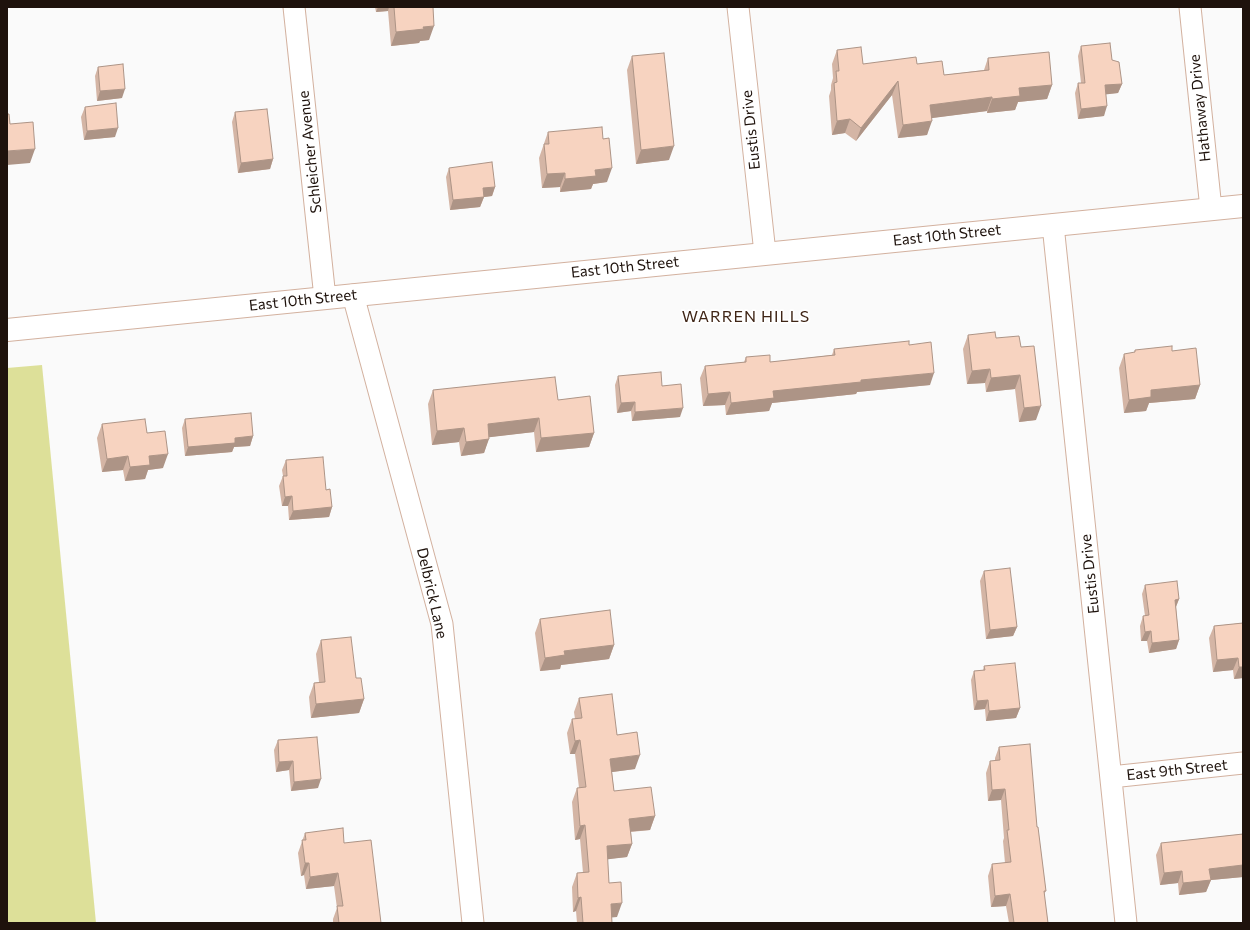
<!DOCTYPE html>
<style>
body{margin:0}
#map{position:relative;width:1250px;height:930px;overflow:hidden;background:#fafafa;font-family:Commissioner,sans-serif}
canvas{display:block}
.frame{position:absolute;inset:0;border:8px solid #1e120c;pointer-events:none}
</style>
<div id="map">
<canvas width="1250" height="930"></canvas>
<div class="frame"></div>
</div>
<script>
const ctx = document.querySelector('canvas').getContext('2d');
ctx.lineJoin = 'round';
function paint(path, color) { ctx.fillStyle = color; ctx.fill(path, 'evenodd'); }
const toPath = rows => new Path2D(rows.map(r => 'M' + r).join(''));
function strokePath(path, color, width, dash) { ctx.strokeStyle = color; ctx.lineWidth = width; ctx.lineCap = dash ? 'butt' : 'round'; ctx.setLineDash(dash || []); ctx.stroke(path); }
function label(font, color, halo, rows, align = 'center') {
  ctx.font = font + ' Commissioner,sans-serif'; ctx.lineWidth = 3.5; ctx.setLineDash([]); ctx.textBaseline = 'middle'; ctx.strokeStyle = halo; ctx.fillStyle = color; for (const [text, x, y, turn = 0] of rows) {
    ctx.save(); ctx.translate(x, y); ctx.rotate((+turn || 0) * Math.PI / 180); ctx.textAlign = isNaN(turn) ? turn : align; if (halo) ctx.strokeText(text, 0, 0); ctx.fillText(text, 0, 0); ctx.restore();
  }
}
paint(toPath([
 [42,365,96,923,7,923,7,368]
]), '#dde099');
const minor = toPath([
 [294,7,325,298],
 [738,7,765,253],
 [1190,7,1211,209],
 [1053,225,1126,923],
 [353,295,442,624,473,923],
 [1111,777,1243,763]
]);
const secondary = toPath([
 [7,330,1243,206]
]);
strokePath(minor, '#d3b19f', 23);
strokePath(secondary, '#d3b19f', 24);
strokePath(minor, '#fff', 21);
strokePath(secondary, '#fff', 22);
paint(toPath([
 [375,7,433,7,429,40,420,41,419,43,391,46,388,11,376,12],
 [1081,46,1112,60,1122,84,1118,93,1106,94,1104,116,1078,119,1075,93,1078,83,1081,83,1078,56],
 [837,50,863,64,917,64,944,75,984,70,988,58,1052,85,1047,99,1018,102,1015,110,987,113,987,111,931,118,927,135,898,138,892,95,856,141,845,133,832,135,829,96,831,90,831,85,833,78,832,64],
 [632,56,669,160,636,164,627,70],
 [98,67,122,98,97,101,95,76],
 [85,107,115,137,84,140,81,117],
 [235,112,273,159,270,169,238,173,232,122],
 [548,132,607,182,593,184,591,189,560,192,560,187,542,188,539,158],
 [449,168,495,187,492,196,484,197,480,207,450,210,446,177],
 [968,335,996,338,1021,347,1036,420,1019,422,1015,389,986,392,985,383,967,384,963,349],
 [909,345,930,385,857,392,856,394,772,403,769,411,726,415,725,405,703,406,700,378,705,366,744,362,746,357,770,362,832,355,834,349],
 [1135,350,1172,351,1200,385,1195,399,1149,403,1146,411,1124,413,1119,368,1124,354,1134,353],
 [618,376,662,386,680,417,632,421,631,411,617,413,615,385],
 [433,390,558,400,594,433,589,447,536,452,534,432,489,437,484,453,461,456,459,442,432,445,428,404],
 [185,419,253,436,250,446,234,447,232,452,185,456,182,428],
 [102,424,147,433,163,468,148,470,145,479,125,481,123,470,102,472,97,438],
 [286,460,326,490,332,507,329,517,289,520,288,506,282,506,279,486,283,476,282,470],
 [984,571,1017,627,1013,636,986,639,980,581],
 [1145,585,1179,599,1176,607,1179,640,1176,649,1149,653,1147,641,1141,641,1140,626,1143,616,1145,616,1142,594],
 [540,619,614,645,609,659,561,665,560,669,540,671,535,633],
 [1243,623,1243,678,1234,679,1233,670,1213,672,1209,638,1214,626],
 [321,640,356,678,364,699,359,713,311,718,309,697,314,683,319,682,316,654],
 [984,666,1020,708,1016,718,986,721,985,709,974,710,971,680,974,671,983,670],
 [579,698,617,735,635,769,612,772,614,791,655,816,650,830,631,832,632,844,627,857,607,859,609,883,617,917,612,917,612,923,577,923,576,911,573,912,572,887,577,873,583,873,580,839,575,840,572,802,577,788,579,788,575,754,570,754,567,733,572,719,575,719,574,712],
 [278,740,318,788,291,791,289,770,276,772,274,750],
 [999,747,1037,827,1046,891,1044,894,1048,923,1009,923,1006,906,991,907,988,876,992,864,1005,863,1003,841,1004,838,1001,800,988,801,986,773,990,761,995,761,995,758],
 [305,833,344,843,381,923,333,923,333,919,337,908,334,886,306,889,304,875,301,876,298,853],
 [1243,834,1243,877,1211,880,1206,892,1179,895,1178,883,1160,885,1156,855,1161,843]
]), '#d4b5a5');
paint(toPath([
 [378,7,389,7,388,11,376,12],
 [434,26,429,40,420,41,419,43,391,46,396,32,423,27],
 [898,81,892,95,856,141,861,128],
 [1122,84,1118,93,1101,95,1105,85],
 [1052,85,1047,99,1018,102,1015,110,987,113,992,99,1019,88],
 [125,89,122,98,97,101,100,91],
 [992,97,987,111,925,119,930,105],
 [1107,106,1104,116,1078,119,1081,109],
 [850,119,845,133,832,135,837,121],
 [932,121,927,135,898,138,903,125],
 [118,128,115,137,84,140,87,131],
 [674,146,669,160,636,164,641,150],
 [35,149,30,163,7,165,7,151],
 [273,159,270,169,238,173,241,163],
 [612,168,607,182,593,184,591,189,560,192,565,179,595,170],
 [565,173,560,187,542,188,547,174],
 [495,187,492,196,484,197,480,207,450,210,453,200,483,188],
 [990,369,985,383,967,384,972,371],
 [934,373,930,385,857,392,856,394,772,403,769,411,726,415,731,403,773,391,861,380],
 [1020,375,1015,389,986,392,991,378],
 [1200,385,1195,399,1149,403,1146,411,1124,413,1129,400,1151,390],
 [730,392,725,405,703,406,708,394],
 [635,402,631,411,617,413,621,403],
 [1041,406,1036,420,1019,422,1024,408],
 [683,408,680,417,632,421,635,412],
 [539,418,534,432,483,438,488,424],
 [464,428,459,442,432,445,437,431],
 [594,433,589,447,536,452,541,438],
 [253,436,250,446,234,447,232,452,185,456,188,447,235,438],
 [489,439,484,453,461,456,466,442],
 [168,454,163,468,148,470,145,479,125,481,130,467,149,456],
 [128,456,123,470,102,472,107,459],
 [292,496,288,506,282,506,285,497],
 [332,507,329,517,289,520,293,511],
 [1179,599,1175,609,1175,600],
 [1017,627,1013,636,986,639,990,630],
 [1151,631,1147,641,1141,641,1145,632],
 [1179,640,1176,649,1149,653,1152,643],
 [614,645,609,659,561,665,560,669,540,671,545,658,564,651],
 [1238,658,1233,670,1213,672,1217,660],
 [1239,667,1243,667,1243,678,1234,679],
 [364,699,359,713,311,718,316,704],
 [988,700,985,709,974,710,977,701],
 [1020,708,1016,718,986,721,989,711],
 [580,740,575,754,570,754,575,741],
 [640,755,635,769,605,773,610,759],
 [293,761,289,770,276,772,279,762],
 [321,779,318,788,291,791,294,782],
 [1005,789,1001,800,988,801,992,790],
 [655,816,650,830,624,832,629,819],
 [585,825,580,839,575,840,580,826],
 [632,844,627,857,602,860,607,846],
 [305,863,309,863,304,875,301,876],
 [1243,865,1243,877,1211,880,1206,892,1179,895,1183,883,1209,869],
 [1182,871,1178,883,1160,885,1164,873],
 [338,873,334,886,306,889,310,877],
 [1010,894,1006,906,991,907,995,896],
 [581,897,576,911,573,912,578,898],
 [622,903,617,917,606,918,611,904]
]), '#ad9486');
const building = toPath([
 [394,7,433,7,434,26,423,27,424,29,396,32,394,7],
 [1110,43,1112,60,1119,62,1122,84,1105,85,1107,106,1081,109,1078,83,1085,83,1081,46,1110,43],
 [861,47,863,64,916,57,917,64,942,61,944,75,989,70,988,58,1049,52,1052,85,1019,88,1020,96,992,99,992,97,930,105,932,121,903,125,898,81,861,128,850,119,837,121,834,83,837,82,836,71,839,71,837,50,861,47],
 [664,53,674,146,641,150,632,56,664,53],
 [123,64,125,89,100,91,98,67,123,64],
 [116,103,118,128,87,131,85,107,116,103],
 [267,109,273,159,241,163,235,112,267,109],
 [7,114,9,114,10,124,33,122,35,149,7,151,7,114],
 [602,127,603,139,609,138,612,168,595,170,596,176,565,179,565,173,547,174,544,144,549,144,548,132,602,127],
 [492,162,495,187,483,188,484,197,453,200,449,168,492,162],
 [995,332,996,338,1019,336,1021,347,1034,346,1041,406,1024,408,1020,375,991,378,990,369,972,371,968,335,995,332],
 [909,341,909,345,931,342,934,373,861,380,861,382,773,391,774,398,731,403,730,392,708,394,705,366,746,362,746,357,770,355,770,362,835,355,834,349,909,341],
 [1172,346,1172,351,1196,348,1200,385,1151,390,1151,397,1129,400,1124,354,1135,352,1135,350,1172,346],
 [661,372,662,386,681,384,683,408,635,412,635,402,621,403,618,376,661,372],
 [555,377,558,400,590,396,594,433,541,438,539,418,488,424,489,439,466,442,464,428,437,431,433,390,555,377],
 [251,413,253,436,235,438,235,443,188,447,185,419,251,413],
 [145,419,147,433,165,431,168,454,149,456,150,465,130,467,128,456,107,459,102,424,145,419],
 [323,457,326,490,330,489,332,507,293,511,292,496,285,497,283,476,287,476,286,460,323,457],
 [1010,568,1017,627,990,630,984,571,1010,568],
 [1177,581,1179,599,1175,600,1179,640,1152,643,1151,631,1145,632,1143,616,1149,615,1145,585,1177,581],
 [610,610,614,645,564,651,565,655,545,658,540,619,610,610],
 [1243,623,1243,667,1239,667,1238,658,1217,660,1214,626,1243,623],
 [351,637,356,678,361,678,364,699,316,704,314,683,325,682,321,640,351,637],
 [1015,663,1020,708,989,711,988,700,977,701,974,671,985,670,984,666,1015,663],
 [612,694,617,735,637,732,640,755,610,759,614,791,651,787,655,816,629,819,632,844,607,846,609,883,621,882,622,903,611,904,612,923,583,923,581,897,578,898,577,873,589,872,585,825,580,826,577,788,586,787,580,740,575,741,572,719,582,718,579,698,612,694],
 [317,737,321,779,294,782,293,761,279,762,278,740,317,737],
 [1030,744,1037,827,1038,827,1046,891,1044,891,1048,923,1014,923,1010,894,995,896,992,864,1011,862,1007,830,1009,830,1005,789,992,790,990,761,1000,760,999,747,1030,744],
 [343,828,344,843,371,840,381,923,339,923,337,906,343,906,338,873,310,877,309,863,305,863,302,840,306,840,305,833,343,828],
 [1243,834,1243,865,1209,869,1211,880,1183,883,1182,871,1164,873,1161,843,1243,834]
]);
paint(building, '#f7d3c0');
strokePath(building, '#ad9486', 1);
label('15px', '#1e120c', '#fff', [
 ["Hathaway Drive",1200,108,-96],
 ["Eustis Drive",751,130,-96],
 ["Schleicher Avenue",310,152,-96],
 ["East 10th Street",947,235,-6],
 ["East 10th Street",625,267,-6],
 ["East 10th Street",303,300,-6],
 ["Eustis Drive",1090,574,-96],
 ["Delbrick Lane",432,593,77],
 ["East 9th Street",1177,770,-6]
]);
ctx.letterSpacing = '1px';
label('16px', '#3f2516', '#fff', [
 ["WARREN HILLS",746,317]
]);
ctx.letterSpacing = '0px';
</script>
